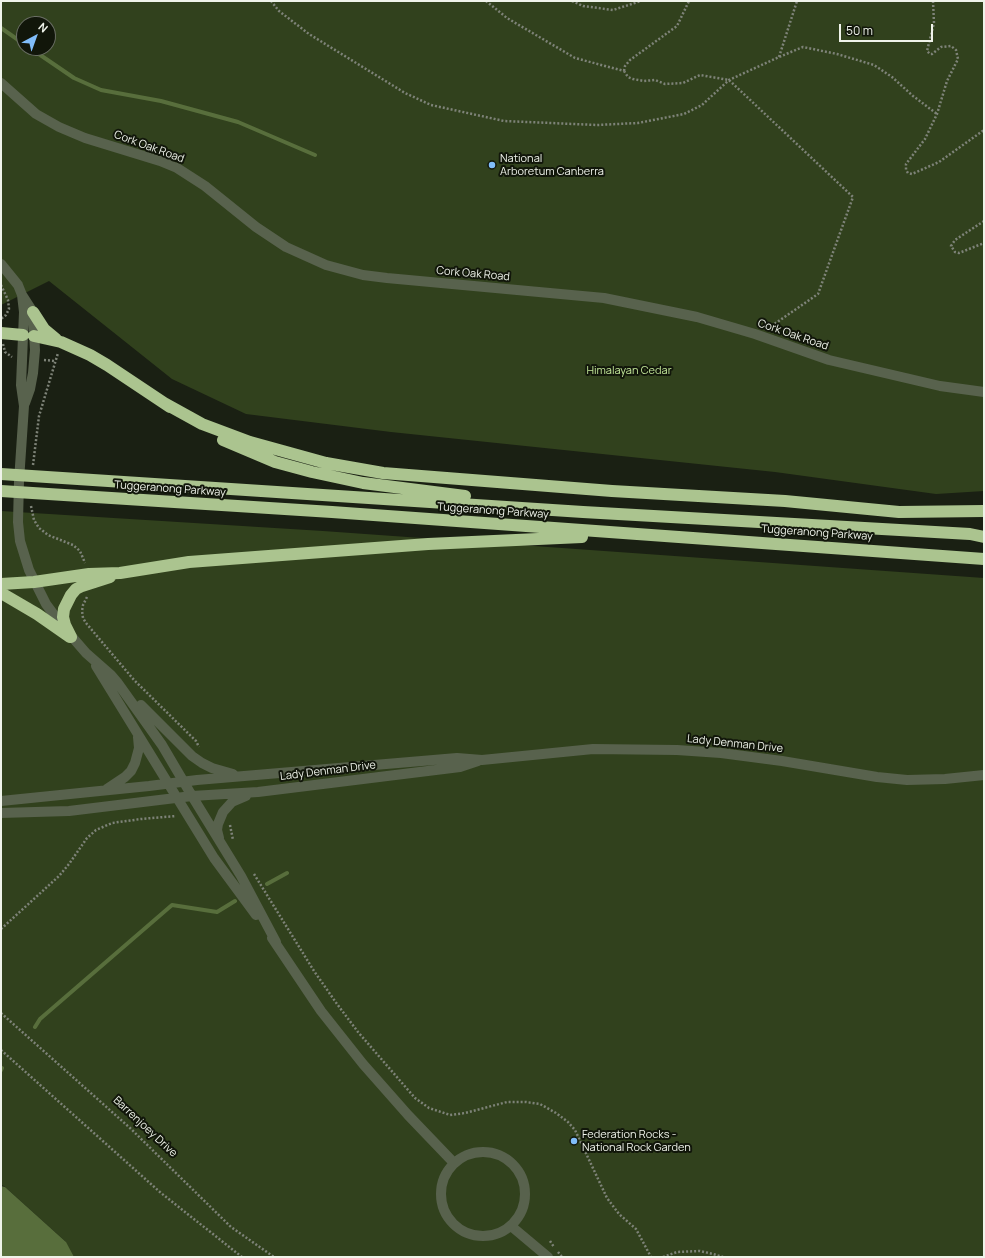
<!DOCTYPE html>
<style>
body{margin:0}
#map{position:relative;width:985px;height:1258px;overflow:hidden;background:#1a2013;font-family:Manrope,sans-serif}
canvas{display:block}
.frame{position:absolute;inset:0;border:2px solid #eff3ea;pointer-events:none}
.north{position:absolute;left:16px;top:16px;width:40px;height:40px;box-sizing:border-box;background:#11160a;border:1px solid #6a6e64;border-radius:50%;rotate:41deg;font-size:11px;font-weight:700;line-height:16px;text-align:center;color:#eff3ea}
.north::after{content:'';display:block;margin:auto;width:14px;height:18px;background:#80bdfa;clip-path:polygon(50% 0,100% 100%,50% 72%,0 100%)}
.scale{position:absolute;left:839px;top:24px;width:94px;height:18px;box-sizing:border-box;border:2px solid #eff3ea;border-top:0;padding-left:5px;font-size:12px;line-height:14px;white-space:nowrap;color:#eff3ea;-webkit-text-stroke:3px #11160a;paint-order:stroke}
</style>
<div id="map">
<canvas width="985" height="1258"></canvas>
<div class="frame"></div>
<div class="north">N</div>
<div class="scale">50 m</div>
</div>
<script>
const ctx = document.querySelector('canvas').getContext('2d');
ctx.lineJoin = 'round';
function paint(path, color) { ctx.fillStyle = color; ctx.fill(path, 'evenodd'); }
const toPath = rows => new Path2D(rows.map(r => 'M' + r).join(''));
function strokePath(path, color, width, dash) { ctx.strokeStyle = color; ctx.lineWidth = width; ctx.lineCap = dash ? 'butt' : 'round'; ctx.setLineDash(dash || []); ctx.stroke(path); }
function label(font, color, halo, rows, align = 'center') {
  ctx.font = font + ' Manrope,sans-serif'; ctx.lineWidth = 4; ctx.setLineDash([]); ctx.textBaseline = 'middle'; ctx.strokeStyle = halo; ctx.fillStyle = color; for (const [text, x, y, turn = 0] of rows) {
    ctx.save(); ctx.translate(x, y); ctx.rotate((+turn || 0) * Math.PI / 180); ctx.textAlign = isNaN(turn) ? turn : align; if (halo) ctx.strokeText(text, 0, 0); ctx.fillText(text, 0, 0); ctx.restore();
  }
}
paint(toPath([
 [1,1,984,1,984,491,936,494,775,472,391,432,246,414,172,379,49,281,1,305],
 [24,24,48,24,48,48,24,48],
 [1,511,323,531,984,578,984,1257,73,1257,65,1241,4,1186,1,1185]
]), '#31411d');
paint(toPath([
 [1,1186,5,1187,66,1242,74,1257,1,1257]
]), '#586e3c');
strokePath(toPath([
 [1,28,24,44],
 [30,48,74,78,101,90,161,101,238,122,315,155],
 [267,884,287,873],
 [35,1027,40,1019,172,905,217,912,235,901],
 [1,1070,2,1068]
]), '#586e3c', 4);
strokePath(toPath([
 [271,1,279,11,309,34,405,93,431,105,504,121,597,125,638,123,684,114,702,105,729,80,779,57,803,47,837,54,874,65,892,77,913,96,937,114],
 [486,1,507,18,575,58,624,71],
 [572,1,583,6,613,10,641,1],
 [933,1,934,23,927,51,930,54,932,54,941,47,951,46,956,50,958,59,947,81,937,114,925,139,906,164,906,170,908,173,912,174,939,162,984,130],
 [779,57,797,1],
 [624,71,628,77,633,79,644,81,655,80,665,84,683,83,700,75,729,80,853,197,818,294,770,327],
 [624,71,625,66,630,60,677,26,689,1],
 [984,221,955,240,951,246,955,252,959,253,984,243],
 [1,285,8,300,9,309,6,315,1,319],
 [3,344,5,352,12,357],
 [44,360,55,361],
 [33,465,39,416,58,353],
 [31,506,34,520,39,528,48,535,73,545,80,551,85,563],
 [87,597,83,605,82,611,83,618,86,623,134,680,196,741,199,747],
 [230,825,233,840],
 [254,874,314,971,337,1004,358,1032,415,1098,429,1108,450,1115,465,1113,507,1102,526,1102,540,1104,556,1113,568,1122,575,1130,607,1198,619,1214,636,1229,651,1257],
 [1,929,59,876,69,864,87,838,96,830,112,823,141,819,176,816],
 [1,1013,130,1128,231,1227,274,1257],
 [1,1050,161,1193,242,1257],
 [550,1241,554,1247],
 [558,1252,562,1257],
 [663,1257,677,1252,700,1251,713,1254,723,1257]
]), '#7e8378', 2.5, [2, 2]);
strokePath(toPath([
 [1,83,36,114,59,127,85,138,160,161,177,168,205,186,256,227,286,247,326,265,363,275,387,278,604,298,697,317,755,334,829,360,940,386,984,392],
 [1,264,18,285,22,295,31,309,33,317,35,350,33,373,30,389,25,403],
 [22,295,24,312,21,385,24,406,19,481,18,522,20,541,29,570,46,604,60,623,86,653,111,675,117,682,162,745,192,796,241,876,276,942],
 [96,666,214,858,256,915],
 [141,705,192,756,202,763,212,768,233,774],
 [107,789,125,777,131,771,135,763,139,748,138,737],
 [1,801,149,786,197,780,457,758,482,760,593,749,677,750,721,753,782,761,877,777,907,780,945,779,984,775],
 [1,813,69,811,192,796,258,792,460,767,478,761],
 [219,838,217,830,218,824,223,812,232,802,246,796],
 [272,938,321,1011,363,1064,408,1115,454,1163],
 '441 1194a42 42 0 1 1 84 0a42 42 0 1 1-84 0Z',
 [511,1226,548,1257]
]), '#58624d', 10);
strokePath(toPath([
 [33,312,44,329,56,339],
 [1,333,23,335],
 [34,336,61,342,90,355,107,365,170,407],
 [164,403,202,424,250,442,326,463,383,473,612,491,785,501,899,512,984,511],
 [223,440,275,462,312,472,363,483,465,496],
 [1,474,583,512,970,534,984,537],
 [1,491,332,512,984,559],
 [1,584,34,582,89,574,120,573,189,562,428,544,582,537],
 [1,593,37,614,70,637],
 [71,637,65,625,63,617,64,609,71,595,76,589,82,586,110,577]
]), '#abc48f', 12);
for (const [x, y, r, color] of [
 [492,165,4,"#80bdfa"],
 [574,1141,4,"#80bdfa"]
]) { const dot = new Path2D(); dot.arc(x, y, r, 0, 2 * Math.PI); ctx.fillStyle = color; ctx.fill(dot); strokePath(dot, '#11160a', 1.5); }
label('11px', '#eff3ea', '#11160a', [
 ["Cork Oak Road",149,147,20],
 ["Cork Oak Road",473,274,5],
 ["Cork Oak Road",793,335,19],
 ["Tuggeranong Parkway",170,489,4],
 ["Tuggeranong Parkway",493,511,4],
 ["Tuggeranong Parkway",817,533,4],
 ["Lady Denman Drive",735,744,6],
 ["Lady Denman Drive",328,771,-7],
 ["Barrenjoey Drive",145,1127,43]
]);
label('11px', '#eff3ea', '#11160a', [
 ["National",500,159],
 ["Arboretum Canberra",500,172],
 ["Federation Rocks -",582,1135],
 ["National Rock Garden",582,1148]
], 'left');
label('11px', '#c2e699', '#11160a', [
 ["Himalayan Cedar",629,371]
]);
</script>
